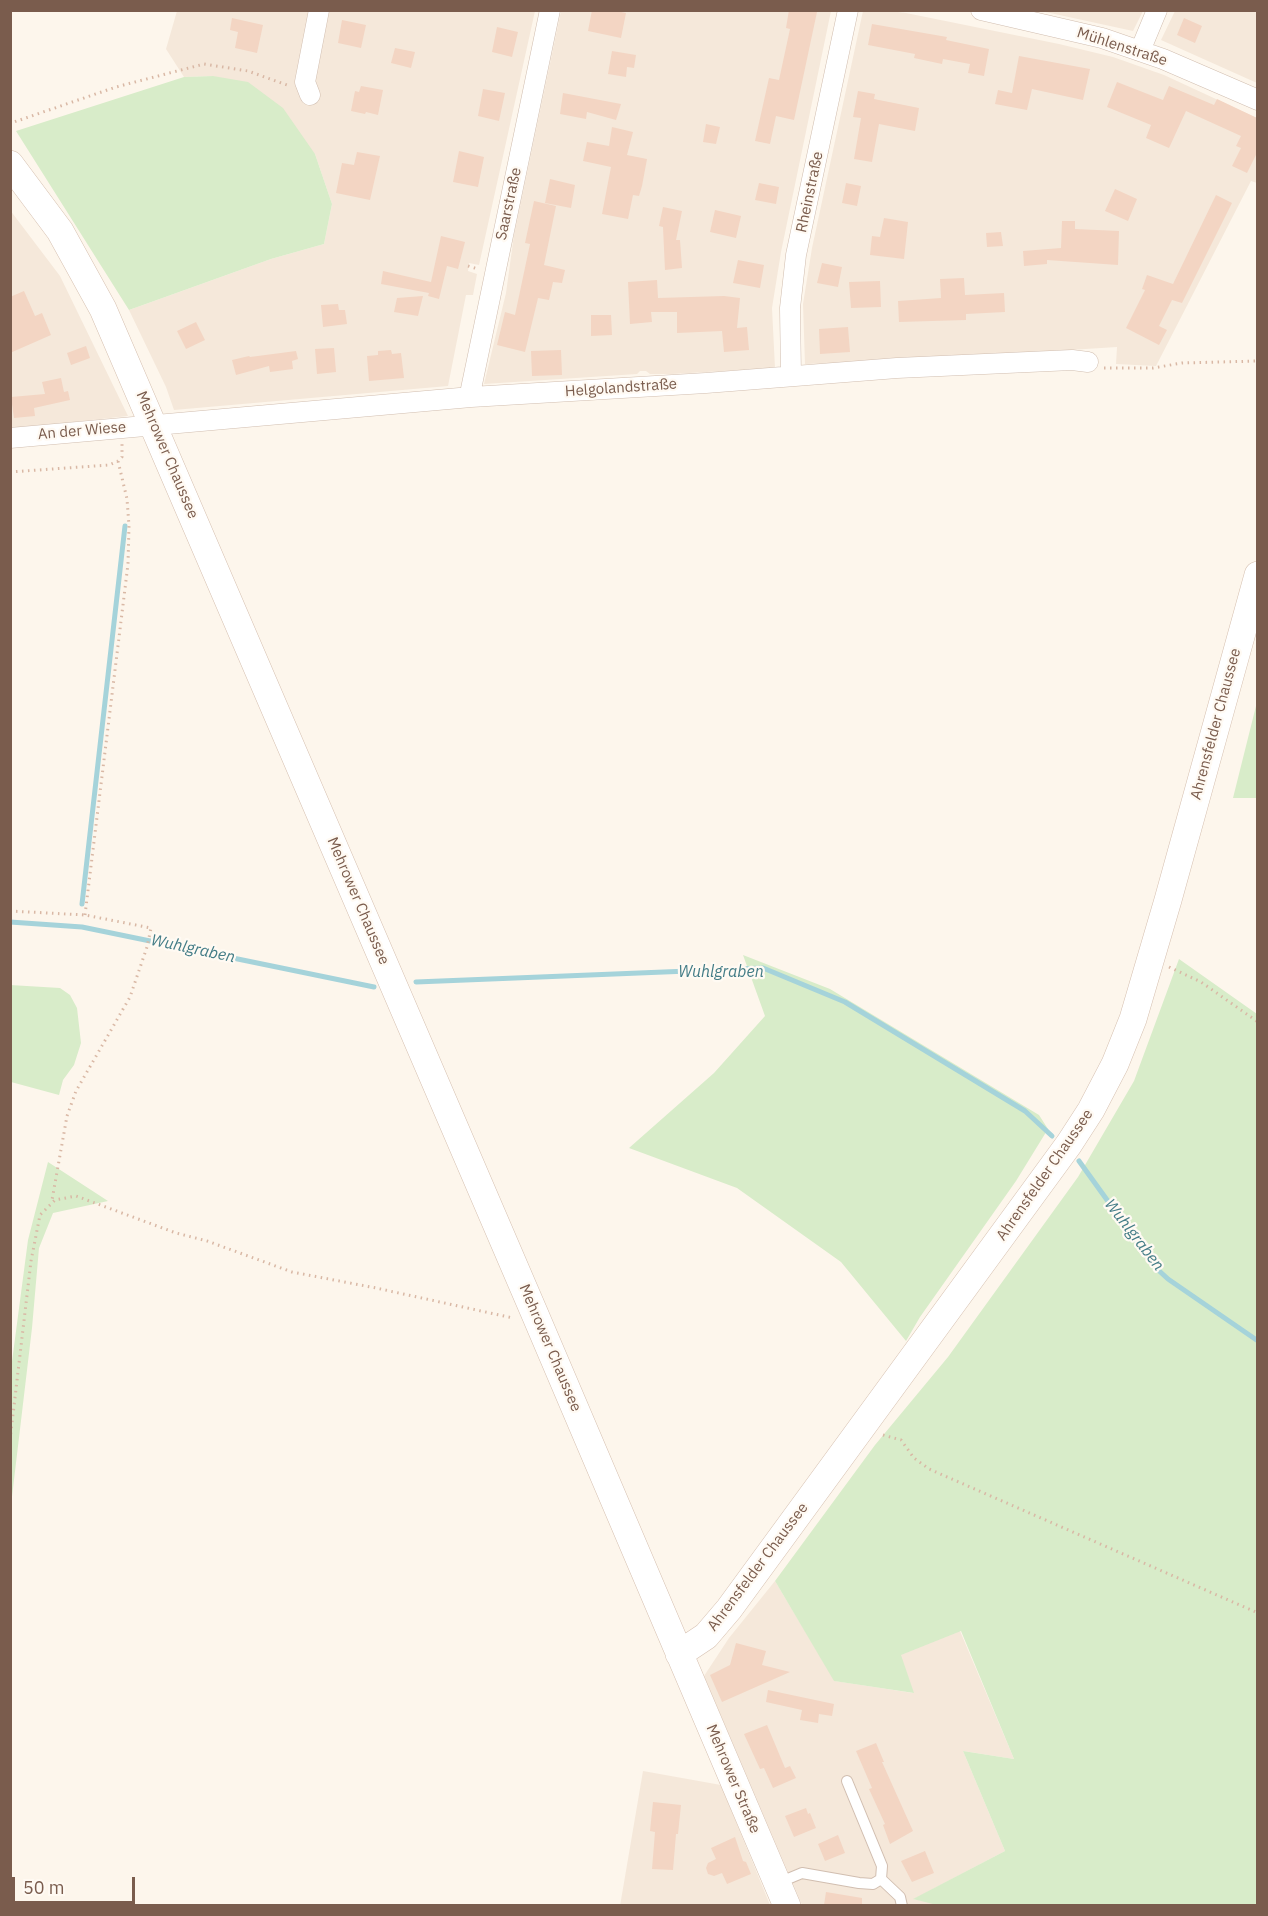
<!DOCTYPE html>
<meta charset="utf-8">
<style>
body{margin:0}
#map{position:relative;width:1268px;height:1916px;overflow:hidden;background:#fdf6ec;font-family:"IBM Plex Sans",sans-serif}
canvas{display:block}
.frame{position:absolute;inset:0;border:12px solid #7a5c4d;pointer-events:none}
.scale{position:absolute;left:12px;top:1877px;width:123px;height:27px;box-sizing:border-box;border:3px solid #7a5c4d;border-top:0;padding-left:8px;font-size:18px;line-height:21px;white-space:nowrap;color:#7a5c4d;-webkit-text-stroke:4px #fffaf3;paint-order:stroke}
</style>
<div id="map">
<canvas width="1268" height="1916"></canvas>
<div class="frame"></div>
<div class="scale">50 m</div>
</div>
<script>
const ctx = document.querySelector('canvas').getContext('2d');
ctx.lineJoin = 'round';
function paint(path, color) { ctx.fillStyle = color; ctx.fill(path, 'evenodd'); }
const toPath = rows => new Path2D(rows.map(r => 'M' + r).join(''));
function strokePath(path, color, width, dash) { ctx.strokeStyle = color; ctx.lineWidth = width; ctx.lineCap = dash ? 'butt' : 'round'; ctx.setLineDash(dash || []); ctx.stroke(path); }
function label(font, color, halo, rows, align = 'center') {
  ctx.font = font + ' "IBM Plex Sans",sans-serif'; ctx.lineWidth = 4.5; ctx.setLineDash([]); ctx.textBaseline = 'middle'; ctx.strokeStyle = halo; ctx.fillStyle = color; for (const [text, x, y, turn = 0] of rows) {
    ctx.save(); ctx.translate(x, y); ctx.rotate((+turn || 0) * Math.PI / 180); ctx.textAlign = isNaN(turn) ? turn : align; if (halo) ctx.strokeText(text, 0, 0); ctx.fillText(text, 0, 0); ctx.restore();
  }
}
paint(toPath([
 [177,11,535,11,479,265,469,263,468,271,477,274,473,295,466,295,448,386,174,410,166,387,129,310,271,259,324,244,332,204,315,154,213,76,184,77,166,49],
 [561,11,831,11,781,252,772,308,775,368,672,374,650,374,646,371,640,371,637,374,484,384,506,293,514,235],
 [863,11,889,11,906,13,1059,44,1113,57,1164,75,1257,118,1257,183,1251,181,1156,366,1116,364,1117,347,896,361,805,364,803,304,812,248],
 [1041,11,1143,10,1143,11,1133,31],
 [1175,11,1257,11,1257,83,1161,40],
 [10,210,60,276,128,416,11,429],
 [775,1581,835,1681,913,1693,900,1655,960,1631,1014,1759,963,1751,1005,1851,914,1899,941,1905,802,1905,704,1676,729,1638],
 [643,1771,721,1785,770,1905,620,1906]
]), '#f5e8da');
paint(toPath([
 [213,76,248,82,283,108,315,154,332,204,324,244,271,259,129,310,16,131,184,77],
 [1257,702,1257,798,1233,798],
 [743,955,830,989,1039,1115,1048,1129,1016,1181,920,1317,906,1341,841,1262,737,1188,629,1148,714,1073,765,1016],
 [1179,959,1257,1014,1257,1905,941,1906,913,1899,1005,1851,963,1751,1014,1759,961,1631,901,1655,914,1693,834,1681,775,1581,875,1445,948,1357,1078,1177,1134,1081],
 [10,985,60,988,70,995,77,1008,81,1043,74,1065,63,1080,59,1095,11,1082],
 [48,1162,108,1201,53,1213,39,1248,32,1328,11,1505,11,1369,28,1240]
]), '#d8ecc9');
strokePath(toPath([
 [82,904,125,526],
 [10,922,82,927,374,987],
 [416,982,763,968,845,1002,1025,1111,1052,1136],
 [1079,1161,1156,1268,1168,1279,1258,1341]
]), '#a5d3da', 5);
paint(toPath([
 [592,10,612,10,626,13,621,38,588,31],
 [789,10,817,12,794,120,776,116,770,144,755,141,769,78,779,80,790,29,786,28],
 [232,18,263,25,257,53,235,48,238,32,230,30],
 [1184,18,1202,26,1195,43,1177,35],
 [342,20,366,25,361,48,338,43],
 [872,24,947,37,946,40,989,49,984,76,968,73,970,64,943,59,942,64,914,58,915,54,868,45],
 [497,27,518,32,512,57,492,52],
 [395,48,415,52,411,68,391,63],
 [612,51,636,55,634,68,627,67,626,77,608,74],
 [1019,56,1090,69,1083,100,1032,89,1027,110,995,104,998,90,1012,93],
 [1117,82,1163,100,1169,86,1214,105,1217,99,1257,118,1257,153,1247,173,1232,166,1241,148,1236,146,1241,136,1186,111,1169,148,1146,138,1151,125,1107,107],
 [361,86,383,90,378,115,366,112,365,114,351,111,355,91,359,92],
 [483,89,505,93,499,121,478,116],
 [858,91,875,94,874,99,919,108,915,131,879,124,872,162,854,159,861,118,853,117],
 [563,93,621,104,616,120,587,112,586,119,560,114],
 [706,124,720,127,716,144,703,142],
 [612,127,633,132,627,155,647,159,642,186,639,196,633,195,628,219,602,214,611,167,583,161,587,142,609,146],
 [459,151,484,157,478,187,453,182],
 [357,152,380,156,370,200,336,193,342,163,354,165],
 [550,179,575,185,571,208,545,203],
 [759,183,779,187,776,204,755,200],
 [846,183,861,186,857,206,842,203],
 [1115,189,1137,199,1128,221,1105,211],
 [1216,195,1232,203,1182,303,1172,300,1159,326,1167,330,1159,345,1126,328,1145,290,1142,289,1147,275,1173,284],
 [534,201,556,206,544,265,565,270,562,283,553,282,549,300,538,298,525,352,497,345,505,312,515,315,530,244,525,243],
 [663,207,682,211,676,240,680,240,682,268,665,270,663,227,659,226],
 [715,210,741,216,736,238,710,232],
 [884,218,908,222,904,259,870,255,872,236,880,237],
 [1062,221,1075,221,1075,229,1119,231,1118,265,1047,260,1047,264,1024,266,1023,251,1061,248],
 [1001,232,1003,246,987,247,986,233],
 [441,236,465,242,458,269,447,266,439,299,428,296,429,293,381,284,383,271,431,282],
 [738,260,764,265,760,288,733,283],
 [822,263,842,267,838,287,817,283],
 [964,278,965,295,1004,293,1005,312,966,314,966,320,899,322,898,301,941,298,940,279],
 [657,280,658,298,724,296,740,298,737,328,747,327,749,350,724,352,722,331,677,333,677,312,651,312,652,322,630,324,628,282],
 [880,281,881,307,851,308,849,282],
 [24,291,35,316,42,313,51,335,10,353,10,297],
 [423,296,418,316,394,312,397,298],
 [338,304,339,310,345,310,347,324,323,327,321,305],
 [591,315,611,315,612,335,591,336],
 [196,322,205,340,186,349,177,331],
 [848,327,850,352,820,354,819,329],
 [86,346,90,358,71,365,67,353],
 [334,348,336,372,317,374,315,349],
 [391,350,392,354,401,353,404,378,369,381,367,356,378,355,378,351],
 [561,350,562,375,532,376,531,351],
 [296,351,298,359,292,361,293,369,270,372,269,366,236,375,232,360,249,356,250,357],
 [61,378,64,392,68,391,70,400,34,408,35,416,14,418,11,397,45,394,42,382],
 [736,1643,766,1651,762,1665,790,1672,722,1702,710,1675,730,1665],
 [768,1690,834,1704,832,1716,819,1714,818,1723,800,1720,802,1710,766,1702],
 [767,1725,785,1768,790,1766,796,1778,773,1788,764,1768,760,1769,744,1734],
 [876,1743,884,1762,882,1762,913,1831,890,1844,883,1825,885,1824,869,1789,872,1788,856,1751],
 [653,1802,681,1805,678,1834,676,1834,673,1870,652,1869,655,1832,650,1831],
 [806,1808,808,1814,810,1813,816,1828,794,1837,785,1816],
 [838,1835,845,1853,825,1861,818,1844],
 [735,1837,743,1861,746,1862,751,1874,727,1884,722,1873,714,1876,708,1874,706,1868,708,1863,716,1859,711,1848],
 [925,1851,934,1873,912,1882,901,1861],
 [826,1892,862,1898,862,1905,824,1905]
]), '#f3d5c3');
const service = toPath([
 [881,1879,900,1897,902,1906],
 [778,1883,802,1873,859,1883,873,1884,881,1879,882,1866,847,1781]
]);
const minor = toPath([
 [981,10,1102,38,1163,59,1258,100],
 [1140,51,1157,10],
 [310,95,305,82,319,10],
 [791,376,790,308,796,255,848,10],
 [471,397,471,389,550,10],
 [10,438,471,397,706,383,897,368,1072,360,1088,362]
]);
const secondary = toPath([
 [10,164,60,231,103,309,534,1312,787,1906],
 [679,1654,706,1636,729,1609,1069,1144,1091,1110,1115,1064,1133,1019,1168,900,1258,575]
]);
strokePath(service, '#d1beb0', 12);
strokePath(minor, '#d1beb0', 21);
strokePath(secondary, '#d6c0b0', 28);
strokePath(toPath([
 [10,125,14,122,116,87,204,64,248,71,287,85],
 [468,266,478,269],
 [1104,368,1153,368,1182,363,1258,361],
 [10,472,109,465,118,461,122,457,122,444],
 [10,911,85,915,151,928,147,947,130,997,76,1091,67,1116,52,1200,54,1200],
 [85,915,128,564,129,526,127,499,118,461],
 [1169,967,1201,982,1258,1022],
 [883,1435,901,1440,914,1458,929,1469,1258,1613],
 [10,1440,31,1261,40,1215,55,1200,76,1196,176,1233,207,1241,292,1272,376,1288,513,1318]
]), '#d9b8a5', 3, [1.5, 4.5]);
strokePath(service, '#fff', 10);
strokePath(minor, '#fff', 20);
strokePath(secondary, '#fff', 27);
label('15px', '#7a5c4d', '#fffaf3', [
 ["Mühlenstraße",1122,47,18],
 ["Rheinstraße",810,192,-78],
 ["Saarstraße",509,204,-78],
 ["Helgolandstraße",621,388,-4],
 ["An der Wiese",82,431,-5],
 ["Mehrower Chaussee",167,455,67],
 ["Ahrensfelder Chaussee",1216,724,-75],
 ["Mehrower Chaussee",358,901,67],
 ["Ahrensfelder Chaussee",1045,1175,-55],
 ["Mehrower Chaussee",550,1348,67],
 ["Ahrensfelder Chaussee",758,1567,-53],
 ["Mehrower Straße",733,1779,67]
]);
label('italic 16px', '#437c86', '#fffaf3', [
 ["Wuhlgraben",193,949,12],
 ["Wuhlgraben",721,972],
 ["Wuhlgraben",1134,1235,52]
]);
</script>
